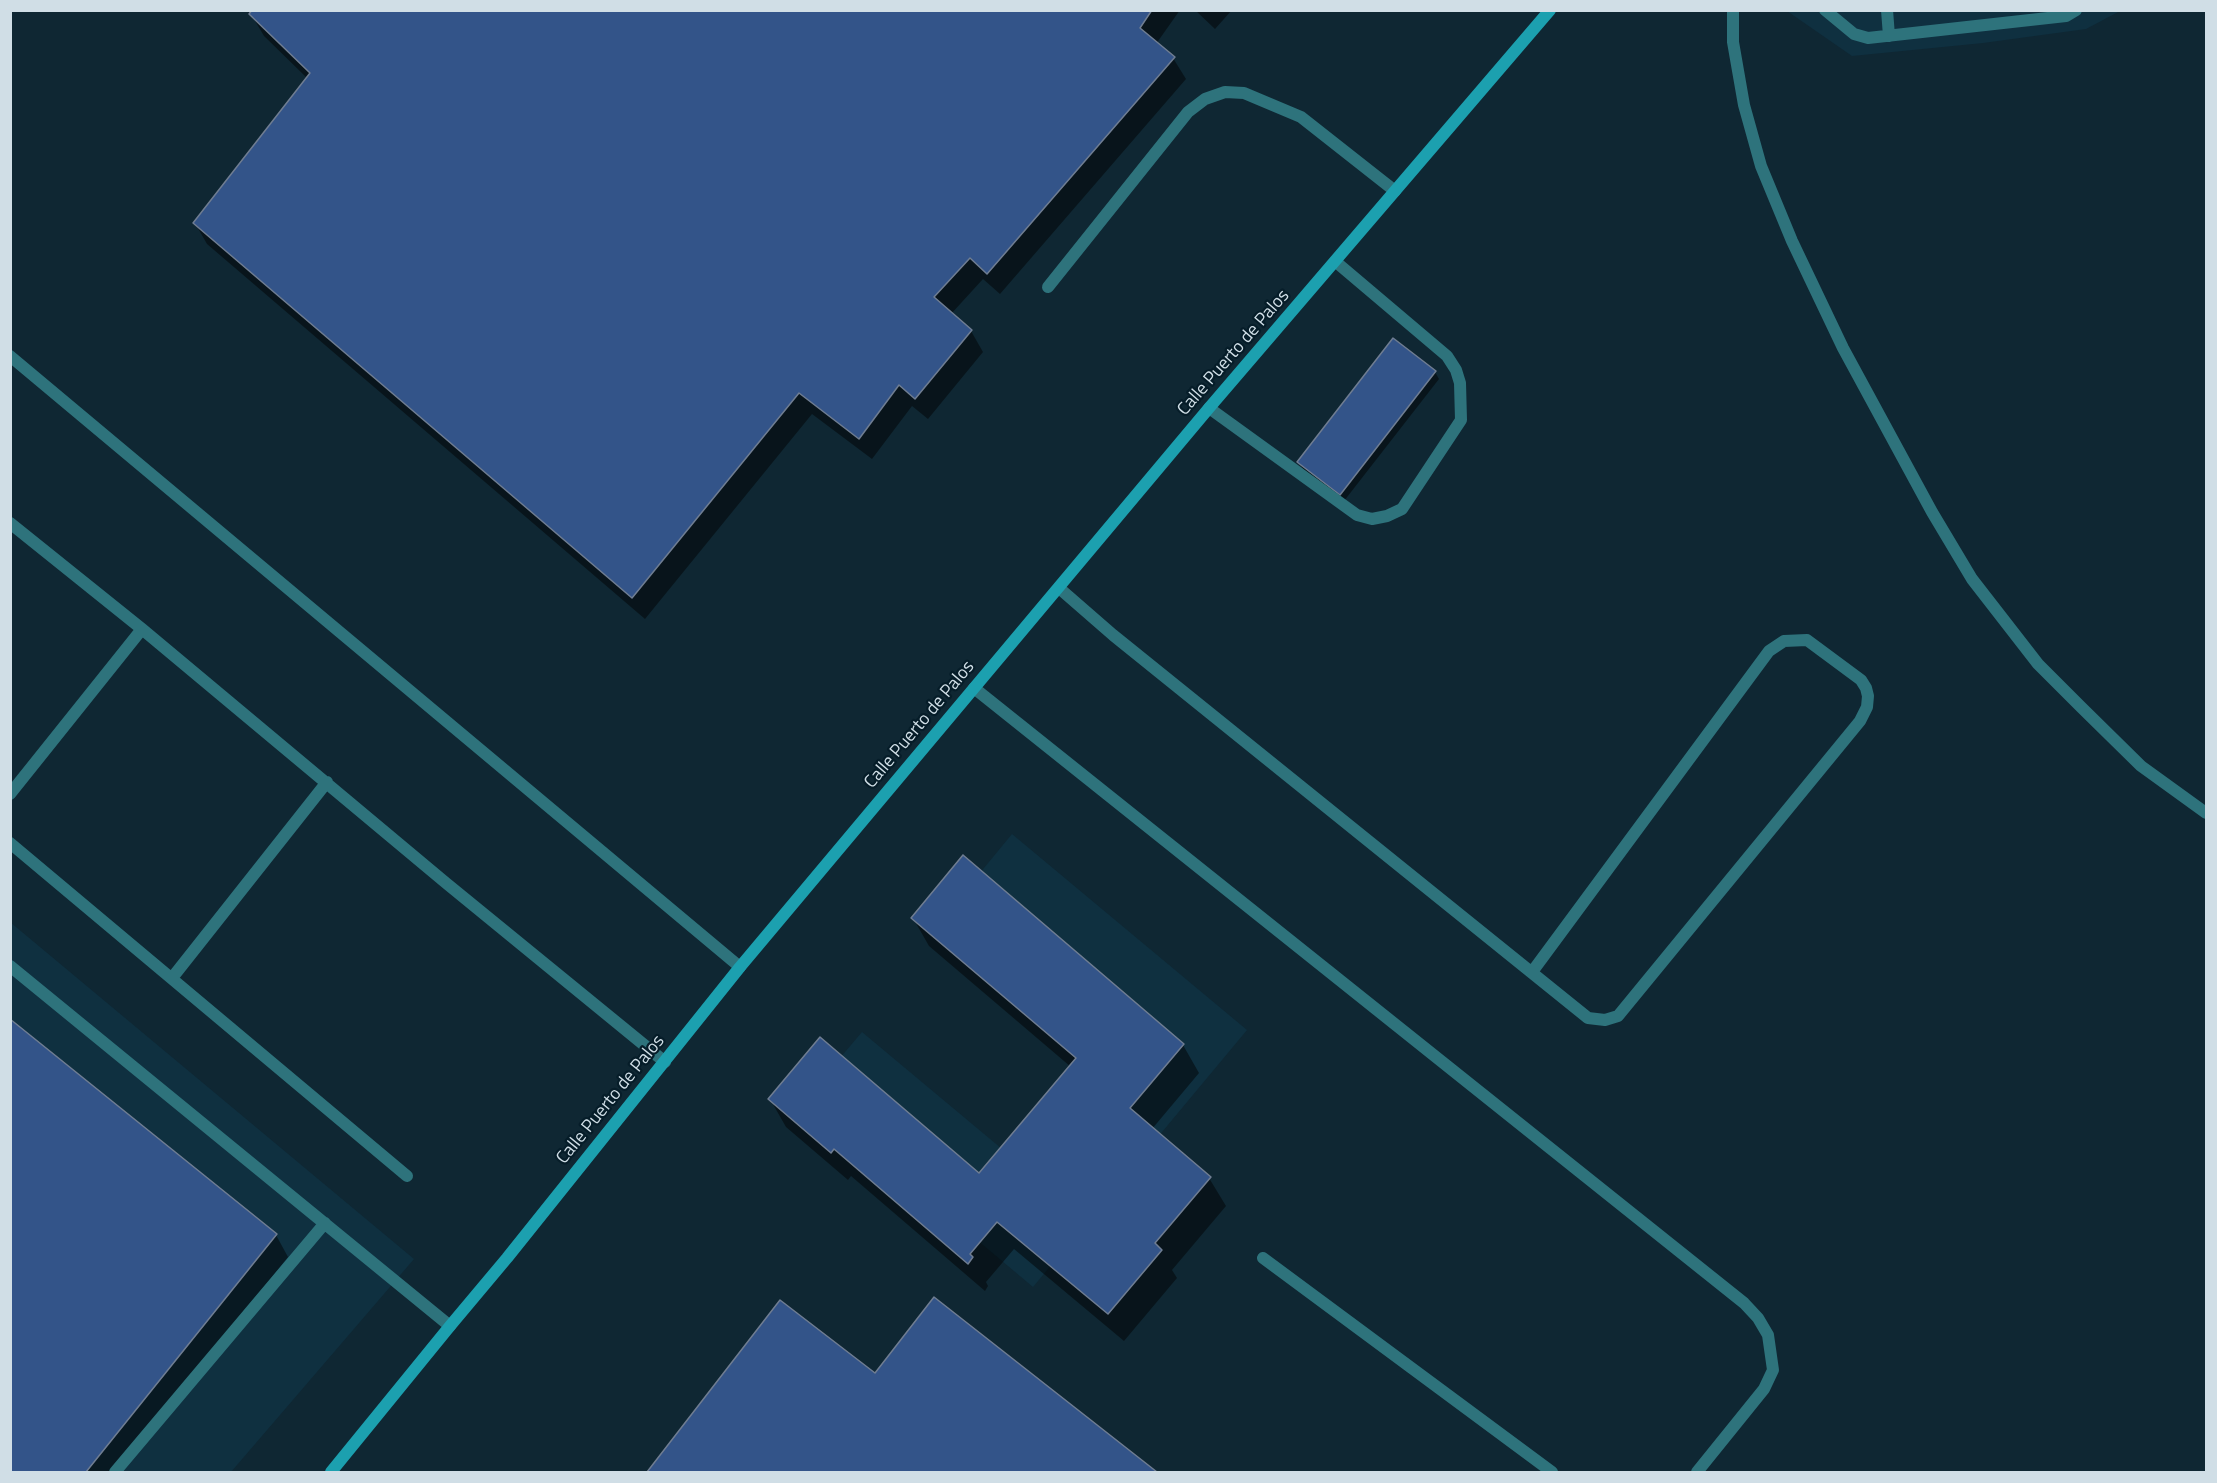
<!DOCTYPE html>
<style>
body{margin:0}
#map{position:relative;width:2217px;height:1483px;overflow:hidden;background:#0f2733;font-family:"Titillium Web",sans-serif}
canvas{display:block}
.frame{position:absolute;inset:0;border:12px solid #d0dee6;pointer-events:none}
</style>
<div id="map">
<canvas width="2217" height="1483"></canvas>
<div class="frame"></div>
</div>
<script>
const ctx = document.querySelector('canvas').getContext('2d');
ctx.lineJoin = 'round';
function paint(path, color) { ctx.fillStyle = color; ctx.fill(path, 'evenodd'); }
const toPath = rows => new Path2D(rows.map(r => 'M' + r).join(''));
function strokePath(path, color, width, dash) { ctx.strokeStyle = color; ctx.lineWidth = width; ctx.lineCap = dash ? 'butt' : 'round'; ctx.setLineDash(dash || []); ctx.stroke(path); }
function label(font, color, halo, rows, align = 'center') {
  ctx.font = font + ' "Titillium Web",sans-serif'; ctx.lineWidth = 4.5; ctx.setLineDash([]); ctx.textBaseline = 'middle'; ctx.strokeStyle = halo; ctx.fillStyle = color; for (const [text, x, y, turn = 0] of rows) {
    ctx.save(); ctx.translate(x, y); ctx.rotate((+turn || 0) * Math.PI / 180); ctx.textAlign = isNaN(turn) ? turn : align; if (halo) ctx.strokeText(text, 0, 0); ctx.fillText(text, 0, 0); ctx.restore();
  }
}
paint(toPath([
 [1787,11,2120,11,2086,29,1983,43,1852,56],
 [1012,834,1247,1030,1033,1287,807,1097,862,1032,1020,1164,1112,1052,947,913],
 [10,922,414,1259,231,1472,11,1472]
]), '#0f3040');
paint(toPath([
 [254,10,1180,10,1156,44,1173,58,1186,79,1000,294,983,279,951,314,971,331,983,352,928,419,912,406,872,459,812,414,645,619,207,244,195,223,307,78,264,36,251,14],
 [1195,10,1232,10,1215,29],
 [1435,372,1439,379,1344,501,1303,469,1299,462],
 [913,918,1183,1045,1199,1073,1152,1129,1209,1178,1226,1206,1172,1270,1177,1278,1124,1341,1014,1249,986,1282,988,1286,985,1291,851,1176,848,1180,786,1127,770,1099,980,1175,1071,1067,929,946],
 [10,1021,276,1235,288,1257,115,1472,10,1472],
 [934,1300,1155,1472,649,1472,781,1302,875,1376]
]), '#0007');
const building = toPath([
 [252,10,1152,10,1140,28,1175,57,987,274,970,258,934,297,972,330,915,399,899,385,859,439,799,393,632,598,193,223,310,73,249,14,252,10],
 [1393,338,1436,371,1340,495,1297,462,1393,338],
 [963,855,1184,1044,1130,1108,1211,1177,1155,1243,1162,1250,1108,1314,997,1222,970,1254,973,1257,968,1264,834,1149,831,1153,768,1099,820,1037,979,1173,1076,1058,911,918,963,855],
 [10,1019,277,1234,86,1472,10,1472,10,1019],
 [934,1297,1157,1472,647,1472,780,1300,875,1373,934,1297]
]);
paint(building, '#335489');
strokePath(building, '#6f7d92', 1.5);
strokePath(toPath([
 [1825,10,1854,34,1868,38,2066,16,2076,10],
 [1887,10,1889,36],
 [1048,287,1188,112,1205,99,1225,92,1244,93,1301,117,1395,191],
 [10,356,740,967],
 [1209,408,1357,515,1372,519,1387,516,1402,509,1461,420,1460,383,1456,370,1447,356,1336,262],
 [10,523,142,629,446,883,665,1062],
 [1059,588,1113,635,1588,1018,1605,1020,1618,1016,1860,721,1867,707,1868,696,1866,688,1861,680,1807,640,1784,641,1769,651,1532,972],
 [974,688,1744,1303,1758,1318,1768,1335,1773,1370,1764,1389,1697,1472],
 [10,794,142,629],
 [10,843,407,1176],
 [10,966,450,1326],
 [172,978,327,782],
 [1263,1258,1552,1472],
 [115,1472,325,1223]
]), '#2e737c', 12);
strokePath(toPath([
 [1733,10,1733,42,1744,105,1761,166,1792,241,1843,348,1932,512,1972,579,2038,664,2081,707,2141,766,2206,813]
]), '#2e737c', 12);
strokePath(toPath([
 [331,1472,450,1326,507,1258,740,967,1209,408,1550,10]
]), '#1ca0af', 12);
label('18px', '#d0dee6', '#061d29', [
 ["Calle Puerto de Palos",1234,353,-49],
 ["Calle Puerto de Palos",920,725,-50],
 ["Calle Puerto de Palos",611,1100,-51]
]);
</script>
